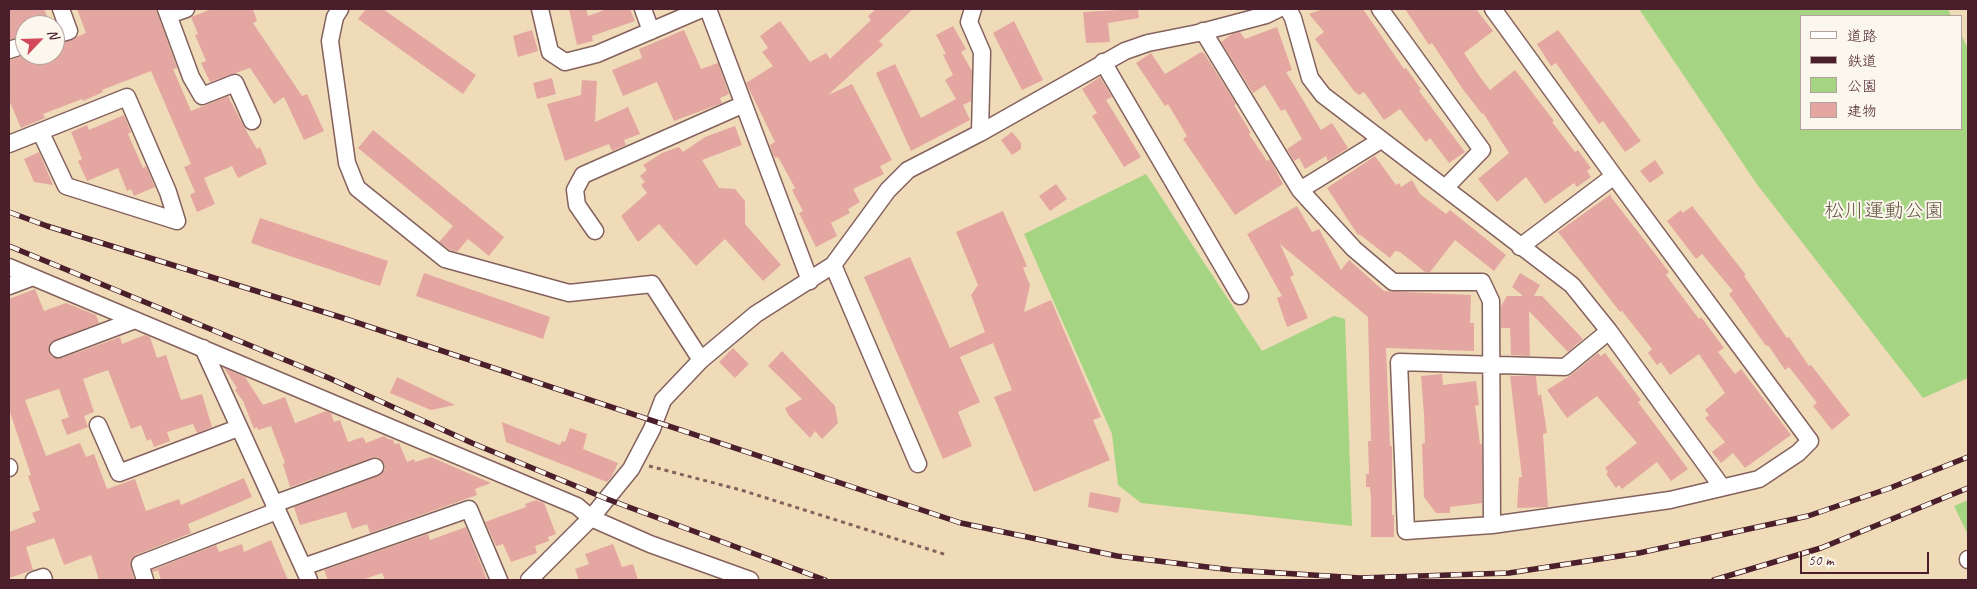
<!DOCTYPE html>
<meta charset="utf-8">
<style>
body{margin:0}
#map{position:relative;width:1977px;height:589px;overflow:hidden;background:#f0dbb9;font-family:Caveat,"Klee One",sans-serif}
canvas{display:block}
.frame{position:absolute;inset:0;border:10px solid #4a1f2b;pointer-events:none}
.legend{position:absolute;left:1800px;top:15px;width:162px;height:115px;box-sizing:border-box;background:#fbf7ec;border:1px solid #b4a19f;margin:0;padding:6px 9px;list-style:none;font-size:15px;color:#4a1f2b}
.legend li{display:flex;align-items:center;gap:10px;height:25px}
.legend b{width:25px;border:1px solid #b4a19f}
.north{position:absolute;left:15px;top:15px;width:50px;height:50px;box-sizing:border-box;background:#fbf7ec;border:1px solid #b4a19f;border-radius:50%;rotate:66deg;font-size:14px;font-weight:700;line-height:20px;text-align:center;color:#4a1f2b}
.north::after{content:'';display:block;margin:auto;width:18px;height:22px;background:#d1495b;clip-path:polygon(50% 0,100% 100%,50% 72%,0 100%)}
.scale{position:absolute;left:1800px;top:552px;width:129px;height:22px;box-sizing:border-box;border:2px solid #4a1f2b;border-top:0;padding-left:6px;font-size:15px;line-height:18px;white-space:nowrap;color:#4a1f2b;-webkit-text-stroke:4px #fbf7ec;paint-order:stroke}
</style>
<div id="map">
<canvas width="1977" height="589"></canvas>
<div class="frame"></div>
<ul class="legend">
<li><b style="height:6px;background:#fff"></b>道路</li>
<li><b style="height:6px;background:#4a1f2b"></b>鉄道</li>
<li><b style="height:14px;background:#a5d583"></b>公園</li>
<li><b style="height:14px;background:#e4a6a0"></b>建物</li>
</ul>
<div class="north">N</div>
<div class="scale">50 m</div>
</div>
<script>
const ctx = document.querySelector('canvas').getContext('2d');
ctx.lineJoin = 'round';
function paint(path, color) { ctx.fillStyle = color; ctx.fill(path, 'evenodd'); }
const toPath = rows => new Path2D(rows.map(r => 'M' + r).join(''));
function strokePath(path, color, width, dash) { ctx.strokeStyle = color; ctx.lineWidth = width; ctx.lineCap = dash ? 'butt' : 'round'; ctx.setLineDash(dash || []); ctx.stroke(path); }
function label(font, color, halo, rows, align = 'center') {
  ctx.font = font + ' Caveat,"Klee One",sans-serif'; ctx.lineWidth = 4; ctx.setLineDash([]); ctx.textBaseline = 'middle'; ctx.strokeStyle = halo; ctx.fillStyle = color; for (const [text, x, y, turn = 0] of rows) {
    ctx.save(); ctx.translate(x, y); ctx.rotate((+turn || 0) * Math.PI / 180); ctx.textAlign = isNaN(turn) ? turn : align; if (halo) ctx.strokeText(text, 0, 0); ctx.fillText(text, 0, 0); ctx.restore();
  }
}
paint(toPath([
 [1639,9,1948,9,1951,16,1801,16,1801,129,1961,129,1961,34,1968,49,1968,378,1923,398,1756,183],
 [1146,174,1262,351,1334,316,1345,319,1352,526,1141,503,1118,485,1112,434,1024,234],
 [1968,500,1968,535,1954,506]
]), '#a5d583');
paint(toPath([
 [9,9,44,9,51,25,25,25,25,35,9,40],
 [77,9,156,9,177,68,173,69,191,111,228,96,243,125,257,149,260,147,267,164,238,178,232,166,204,178,215,204,197,212,190,195,195,192,184,167,191,164,151,71,102,90,103,92,83,101,82,99,43,114,45,118,21,128,9,100,9,60,27,55,55,55,55,48,63,46,62,43,86,33],
 [212,9,253,9,257,21,253,23,302,96,307,94,324,131,304,140,284,97,274,104,250,68,210,82,201,63,206,61,195,35,198,34,191,17],
 [366,9,383,9,476,75,463,94,358,19],
 [569,9,586,9,588,16,607,9,630,9,635,21,592,36,593,41,577,45],
 [876,9,913,9,879,41,883,45,828,95,852,84,892,160,880,166,884,174,853,189,860,202,848,209,850,213,831,223,837,236,816,247,799,213,803,211,792,190,795,188,778,157,775,158,773,154,770,145,775,142,746,83,773,66,762,52,768,48,760,36,780,21,810,62,826,53,830,59,871,20,868,16],
 [1138,9,1139,18,1108,23,1110,42,1086,43,1083,12],
 [1323,9,1363,9,1404,69,1406,68,1421,89,1419,91,1465,152,1449,163,1430,138,1426,142,1400,109,1384,120,1364,92,1359,95,1354,91,1315,39,1324,32,1309,14],
 [1405,9,1476,9,1493,31,1464,53,1480,77,1490,90,1515,70,1554,121,1552,122,1575,152,1578,150,1591,168,1587,171,1591,177,1577,187,1574,183,1545,204,1526,177,1497,202,1478,179,1509,153,1483,113,1482,114,1462,88,1432,43,1429,45],
 [1014,21,1043,80,1022,90,993,33],
 [953,26,966,49,961,52,972,71,971,101,963,105,970,120,911,151,876,73,895,64,921,118,956,99,945,80,953,75,943,55,946,54,936,35],
 [1277,27,1292,70,1286,72,1321,130,1332,123,1348,148,1328,161,1326,156,1305,169,1299,158,1294,161,1287,149,1302,139,1285,109,1281,111,1265,85,1253,93,1221,42,1232,34,1240,32,1245,39],
 [532,30,538,51,518,57,513,36],
 [684,30,701,69,718,63,729,94,720,98,722,103,674,121,657,82,623,96,612,70,642,58,639,49],
 [1558,30,1641,141,1625,152,1603,121,1599,124,1556,63,1551,66,1537,44],
 [1201,52,1204,53,1236,104,1234,105,1251,133,1249,134,1267,161,1270,159,1283,184,1235,215,1183,139,1187,136,1168,104,1165,106,1136,63,1151,53,1165,74],
 [1100,77,1112,97,1106,100,1141,157,1124,167,1092,116,1097,113,1082,89],
 [552,78,556,94,537,99,533,83],
 [582,80,597,81,595,122,628,107,640,134,624,140,626,145,612,151,609,144,565,161,547,104,581,95],
 [124,115,131,132,128,134,143,168,146,166,155,187,134,196,131,189,127,191,118,168,87,181,78,161,82,159,71,132,87,125,89,130],
 [735,126,742,145,702,160,719,188,735,189,745,201,745,224,781,265,763,281,725,239,696,266,659,224,638,242,621,216,647,193,641,185,645,182,640,176,647,170,643,165,662,153,679,147,683,152,705,137],
 [373,130,504,237,489,256,468,239,457,252,450,250,439,242,453,226,358,148],
 [1012,132,1021,143,1021,149,1012,155,1001,140],
 [39,152,53,185,34,182,24,159],
 [1375,156,1396,185,1399,183,1401,187,1412,180,1420,194,1446,214,1450,210,1506,255,1494,271,1455,240,1430,272,1425,272,1400,252,1395,251,1390,258,1359,234,1358,235,1327,188],
 [1655,160,1664,173,1650,183,1640,171],
 [1056,184,1067,199,1050,211,1039,196],
 [1611,194,1611,197,1669,272,1666,275,1699,319,1701,317,1724,348,1718,352,1735,374,1741,369,1791,435,1745,468,1733,453,1721,463,1712,452,1725,442,1705,418,1709,415,1705,410,1725,393,1699,354,1670,375,1661,362,1657,365,1648,353,1652,349,1622,311,1620,312,1558,232],
 [1297,206,1312,232,1319,229,1341,270,1349,260,1384,291,1471,295,1470,323,1474,323,1474,351,1386,348,1390,446,1392,446,1392,515,1394,515,1394,537,1371,537,1371,499,1370,487,1366,487,1366,474,1369,474,1368,441,1371,441,1368,317,1280,244,1294,275,1290,277,1308,318,1287,327,1277,298,1282,296,1247,234],
 [1692,206,1746,275,1744,276,1787,338,1789,337,1809,366,1811,365,1850,415,1832,430,1813,406,1817,403,1789,367,1785,370,1768,345,1766,346,1729,294,1733,291,1702,254,1696,259,1667,221,1681,210,1683,213],
 [1003,211,1027,266,1023,268,1030,285,1024,312,1051,300,1101,417,1093,420,1110,460,1034,492,994,397,1012,390,993,343,960,357,980,402,958,412,972,446,943,459,864,277,910,257,950,348,985,332,971,295,978,285,956,232],
 [260,218,388,261,380,286,251,243],
 [424,273,550,317,543,339,416,296],
 [1520,273,1540,285,1534,296,1542,296,1583,339,1568,352,1529,311,1530,356,1511,355,1510,328,1501,328,1501,306,1507,296,1523,296,1512,287],
 [35,289,44,311,66,303,96,315,99,323,51,342,49,352,52,357,62,358,120,337,122,344,145,335,150,337,157,358,166,355,181,400,202,394,212,427,197,433,193,424,167,432,170,441,154,447,151,439,147,441,141,425,131,429,108,370,83,379,94,412,84,416,88,427,67,435,61,420,69,417,59,389,25,400,46,456,80,443,86,457,94,454,107,489,135,479,146,511,179,499,181,505,244,478,252,497,188,524,191,533,136,555,130,562,134,579,131,580,99,580,91,555,64,565,54,538,26,547,33,570,9,578,9,532,36,522,32,513,40,510,28,476,31,475,9,409,9,299],
 [733,348,749,364,735,378,719,362],
 [782,351,835,406,838,423,822,439,815,431,810,438,789,416,785,408,802,399,768,366],
 [1598,353,1601,356,1605,353,1626,380,1641,400,1638,402,1688,469,1671,481,1657,462,1622,489,1619,485,1616,488,1606,474,1608,472,1605,468,1637,443,1597,396,1567,418,1547,390,1571,375],
 [224,368,245,377,263,405,285,397,295,423,326,411,331,413,334,422,340,420,348,442,363,437,366,443,384,436,388,439,393,440,395,444,399,443,407,462,414,459,415,462,431,457,491,483,475,489,477,495,370,533,367,524,352,529,346,512,300,525,294,507,378,476,385,469,384,463,377,457,372,458,290,487,283,464,285,463,271,426,258,430,257,427,254,429,243,401,235,390,237,388],
 [1442,374,1443,385,1476,381,1479,405,1475,406,1480,444,1482,444,1482,503,1450,507,1450,513,1436,513,1424,497,1422,444,1425,443,1424,415,1421,376],
 [1510,376,1536,376,1538,396,1541,394,1547,433,1543,434,1548,507,1517,508,1519,477,1522,477],
 [397,377,455,405,431,410,390,393],
 [502,422,560,445,562,441,565,442,570,428,587,434,583,449,618,463,612,476,607,482,506,442],
 [1090,492,1121,498,1118,513,1088,507],
 [536,500,544,503,556,534,548,537,549,541,535,546,537,553,511,562,503,544,496,546,485,522,526,507,525,504],
 [466,527,487,580,385,580,382,573,362,580,328,580,324,570,428,534,430,540],
 [271,540,288,580,161,580,158,570,153,572,152,570,216,545,219,552,242,544,244,552],
 [613,544,622,567,633,564,638,580,579,580,575,569,589,564,585,554]
]), '#e4a6a0');
const street = toPath([
 [166,9,191,77,202,96,235,83,252,121],
 [340,9,335,17,330,41,347,163,357,188,445,259,569,293,652,284,701,360],
 [540,9,550,52,565,62,597,54,702,9],
 [643,9,651,31],
 [708,9,810,281],
 [973,9,969,22,982,52,980,133],
 [1288,9,1293,18,1310,78,1323,95,1572,285,1609,331,1722,487],
 [1380,9,1482,150,1446,187],
 [1493,9,1614,176,1810,441,1798,453,1759,479,1670,500,1492,525,1406,531,1399,362,1565,367,1609,331],
 [169,15,186,9],
 [1203,31,1300,190,1354,249,1393,282,1482,282,1491,301,1492,525],
 [55,35,69,31,61,9],
 [9,50,25,45],
 [1103,62,1240,296],
 [41,133,66,186,177,221],
 [9,144,127,97,168,192,177,221],
 [1300,190,1381,140],
 [595,231,577,205,575,190,583,175,742,105],
 [1520,247,1614,176],
 [833,265,918,464],
 [9,267,577,506,591,518,650,544,750,580],
 [9,286,33,277],
 [203,348,309,580],
 [58,349,135,320],
 [98,425,119,473,238,428],
 [9,467,9,468],
 [274,504,375,467],
 [1968,559,1968,560],
 [303,567,469,509,499,580],
 [34,580,43,577,44,580],
 [145,580,140,564,277,511],
 [529,580,591,518,631,469,652,429,663,400,701,360,756,314,833,265,888,190,908,170,980,133,1125,51,1148,43,1198,33,1266,15,1278,9]
]);
strokePath(street, '#84615d', 19);
strokePath(toPath([
 [649,466,741,490,947,555]
]), '#84615d', 3, [4, 4]);
strokePath(street, '#fff', 16);
const rail = toPath([
 [9,212,47,226,343,318,961,523,1117,556,1232,570,1360,578,1509,573,1639,553,1808,516,1890,488,1968,457],
 [9,246,329,378,472,443,607,499,825,580],
 [1714,580,1821,548,1968,488]
]);
strokePath(rail, '#4a1f2b', 5.5);
strokePath(rail, '#fbf7ec', 4, [11]);
label('20px', '#655645', '#fbf7ec', [
 ["松川運動公園",1884,212]
]);
</script>
